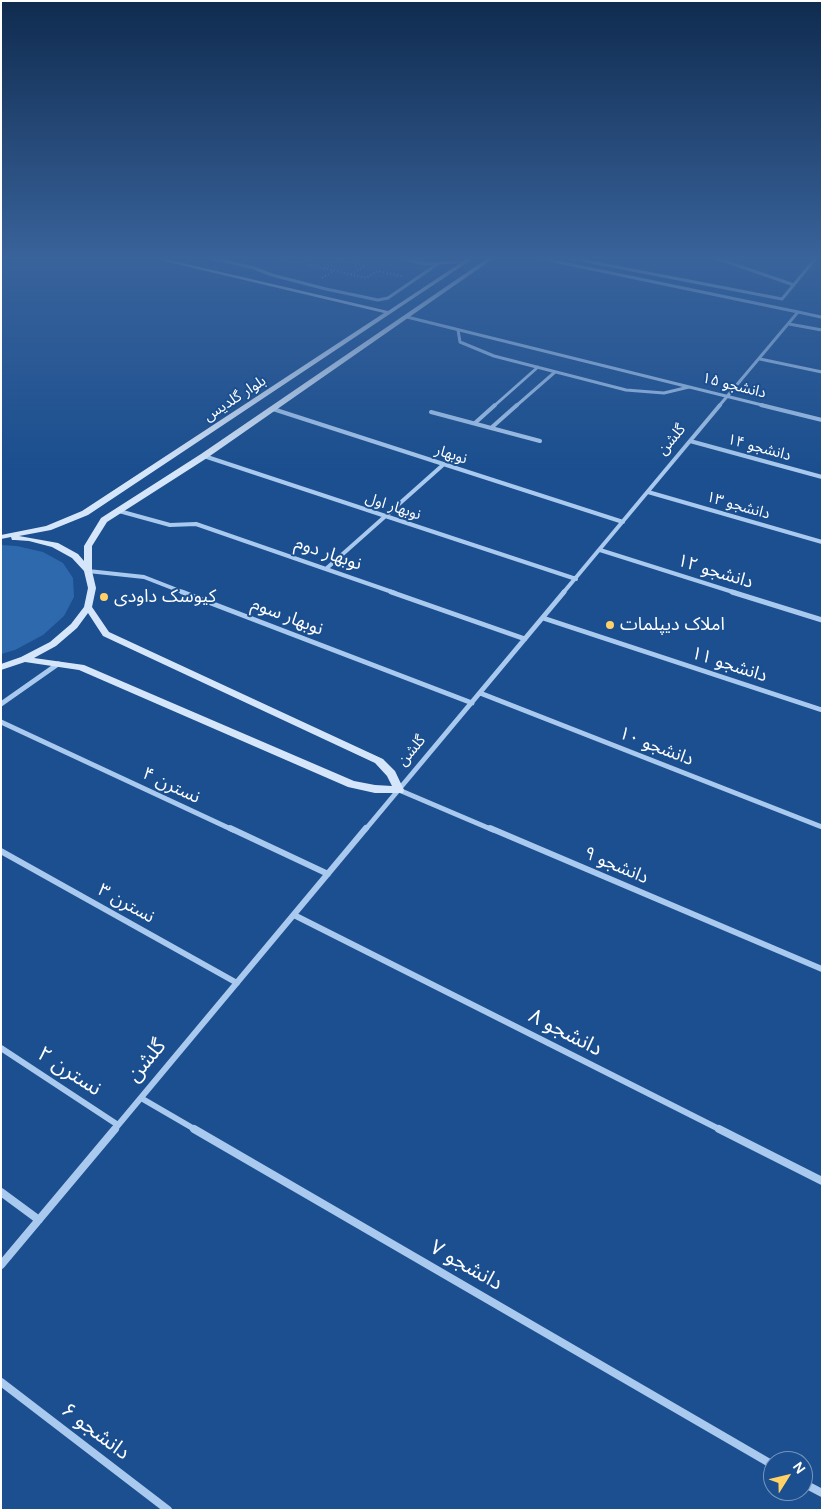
<!DOCTYPE html>
<meta charset="utf-8">
<style>
body{margin:0}
#map{position:relative;width:823px;height:1511px;overflow:hidden;background:#1b4f8f;font-family:"DM Sans",sans-serif}
canvas{display:block}
.frame{position:absolute;inset:0;border:2px solid #fff;pointer-events:none}
.north{position:absolute;left:763px;top:1451px;width:50px;height:50px;box-sizing:border-box;background:#1b4f8f;border:1px solid #7695bc;border-radius:50%;rotate:54deg;font-size:14px;font-weight:700;line-height:20px;text-align:center;color:#fff}
.north::after{content:'';display:block;margin:auto;width:18px;height:22px;background:#ffd166;clip-path:polygon(50% 0,100% 100%,50% 72%,0 100%)}
</style>
<div id="map">
<canvas width="823" height="1511"></canvas>
<div class="frame"></div>
<div class="north">N</div>
</div>
<script>
const ctx = document.querySelector('canvas').getContext('2d');
ctx.lineJoin = 'round';
function paint(path, color) { ctx.fillStyle = color; ctx.fill(path, 'evenodd'); }
const toPath = rows => new Path2D(rows.map(r => 'M' + r).join(''));
function strokePath(path, color, width, dash) { ctx.strokeStyle = color; ctx.lineWidth = width; ctx.lineCap = dash ? 'butt' : 'round'; ctx.setLineDash(dash || []); ctx.stroke(path); }
function label(font, color, halo, rows, align = 'center') {
  ctx.font = font + ' "DM Sans","Noto Sans Arabic",sans-serif'; ctx.lineWidth = 4; ctx.setLineDash([]); ctx.textBaseline = 'middle'; ctx.strokeStyle = halo; ctx.fillStyle = color; for (const [text, x, y, turn = 0] of rows) {
    ctx.save(); ctx.translate(x, y); ctx.rotate((+turn || 0) * Math.PI / 180); ctx.textAlign = isNaN(turn) ? turn : align; if (halo) ctx.strokeText(text, 0, 0); ctx.fillText(text, 0, 0); ctx.restore();
  }
}
paint(toPath([
 [1,545,17,546,43,552,63,563,73,578,74,597,64,616,43,635,15,650,1,654]
]), '#2e69ad');
strokePath(toPath([
 [279,258,366,278,378,271,402,276],
 [339,260,365,266,351,274],
 [299,262,306,258],
 [325,268,339,260],
 [322,278,334,271]
]), '#a9c9ee', 2, [1, 2.5]);
strokePath(toPath([
 [211,258,254,268,272,275,326,289,378,300,388,298,439,263],
 [397,258,425,264,468,261],
 [539,258,798,312,719,406],
 [570,258,782,299,816,258],
 [716,258,794,285],
 [798,312,821,317],
 [407,317,766,406],
 [789,324,822,330],
 [458,330,460,342,494,356,626,390,664,393,689,387],
 [760,359,822,372],
 [494,406,538,367],
 [516,406,555,372]
]), '#a9c9ee', 3);
strokePath(toPath([
 [761,405,822,420],
 [273,409,623,522],
 [431,412,540,441],
 [475,423,495,405],
 [491,428,517,405],
 [690,441,822,477],
 [204,456,576,579],
 [648,492,822,542],
 [119,511,170,525,196,524,395,593],
 [600,550,736,593],
 [327,568,444,464],
 [88,571,144,577,185,593],
 [563,593,720,405]
]), '#a9c9ee', 4);
strokePath(toPath([
 [182,592,472,703],
 [391,592,525,639],
 [732,592,822,620],
 [543,618,822,710],
 [480,693,822,827],
 [1,704,58,664],
 [1,722,233,830],
 [399,790,493,830],
 [365,830,564,592]
]), '#a9c9ee', 5);
strokePath(toPath([
 [230,828,328,874],
 [490,828,822,969],
 [1,851,237,983],
 [294,915,721,1130],
 [1,1048,118,1125],
 [141,1098,196,1130],
 [114,1130,366,828]
]), '#a9c9ee', 6);
strokePath(toPath([
 [194,1129,773,1465],
 [719,1129,822,1181],
 [1,1192,39,1220],
 [1,1265,115,1129],
 [1,1382,168,1510],
 [803,1483,822,1493]
]), '#a9c9ee', 8);
paint(toPath([
 [151,258,161,258,388,311,468,258,474,258,88,515,51,530,19,536,58,543,78,554,84,561,84,546,101,518,201,454,488,258,494,258,207,458,107,522,92,546,92,571,96,588,92,607,109,632,383,759,395,771,404,790,403,793,375,793,348,787,79,670,25,662,1,670,1,664,21,657,50,642,71,624,84,607,88,588,84,571,72,558,52,547,29,541,15,540,12,540,11,537,1,539,1,535,46,526,82,511,384,313,151,258],
 [88,613,103,636,375,763,387,776,392,786,375,785,354,781,84,665,34,658,56,646,77,628,88,613]
]), '#d6e6fa');
const sky = ctx.createLinearGradient(0, 0, 0, 470);
sky.addColorStop(0, '#0f2b4f');
sky.addColorStop(0.55, '#39639b');
sky.addColorStop(1, '#39639b00');
ctx.fillStyle = sky;
ctx.fillRect(0, 0, 823, 470);
for (const [x, y, r, color] of [
 [104,597,5,"#ffd166"],
 [610,625,5,"#ffd166"]
]) { const dot = new Path2D(); dot.arc(x, y, r, 0, 2 * Math.PI); ctx.fillStyle = color; ctx.fill(dot); strokePath(dot, '#1b4f8f', 2); }
label('15px', '#fff', '#1b4f8f', [
 ["دانشجو ۱۵",734,386,14],
 ["بلوار گلدیس",235,399,-33],
 ["گلشن",672,440,-50],
 ["دانشجو ۱۴",759,448,15],
 ["نوبهار",451,455,18],
 ["دانشجو ۱۳",738,506,16],
 ["نوبهار اول",393,507,18],
 ["گلشن",412,751,-50]
]);
label('18px', '#fff', '#1b4f8f', [
 ["نوبهار دوم",328,554,19],
 ["دانشجو ۱۲",715,572,17],
 ["نوبهار سوم",287,617,21],
 ["دانشجو ۱۱",729,665,18],
 ["دانشجو ۱۰",656,747,21],
 ["نسترن ۴",171,786,25],
 ["دانشجو ۹",616,866,23],
 ["نسترن ۳",126,904,29]
]);
label('18px', '#fff', '#1b4f8f', [
 ["کیوسک داودی",114,597],
 ["املاک دیپلمات",620,625]
], 'left');
label('21px', '#fff', '#1b4f8f', [
 ["دانشجو ۸",565,1033,27],
 ["گلشن",147,1061,-50],
 ["نسترن ۲",69,1072,33],
 ["دانشجو ۷",466,1266,30],
 ["دانشجو ۶",95,1432,37]
]);
</script>
